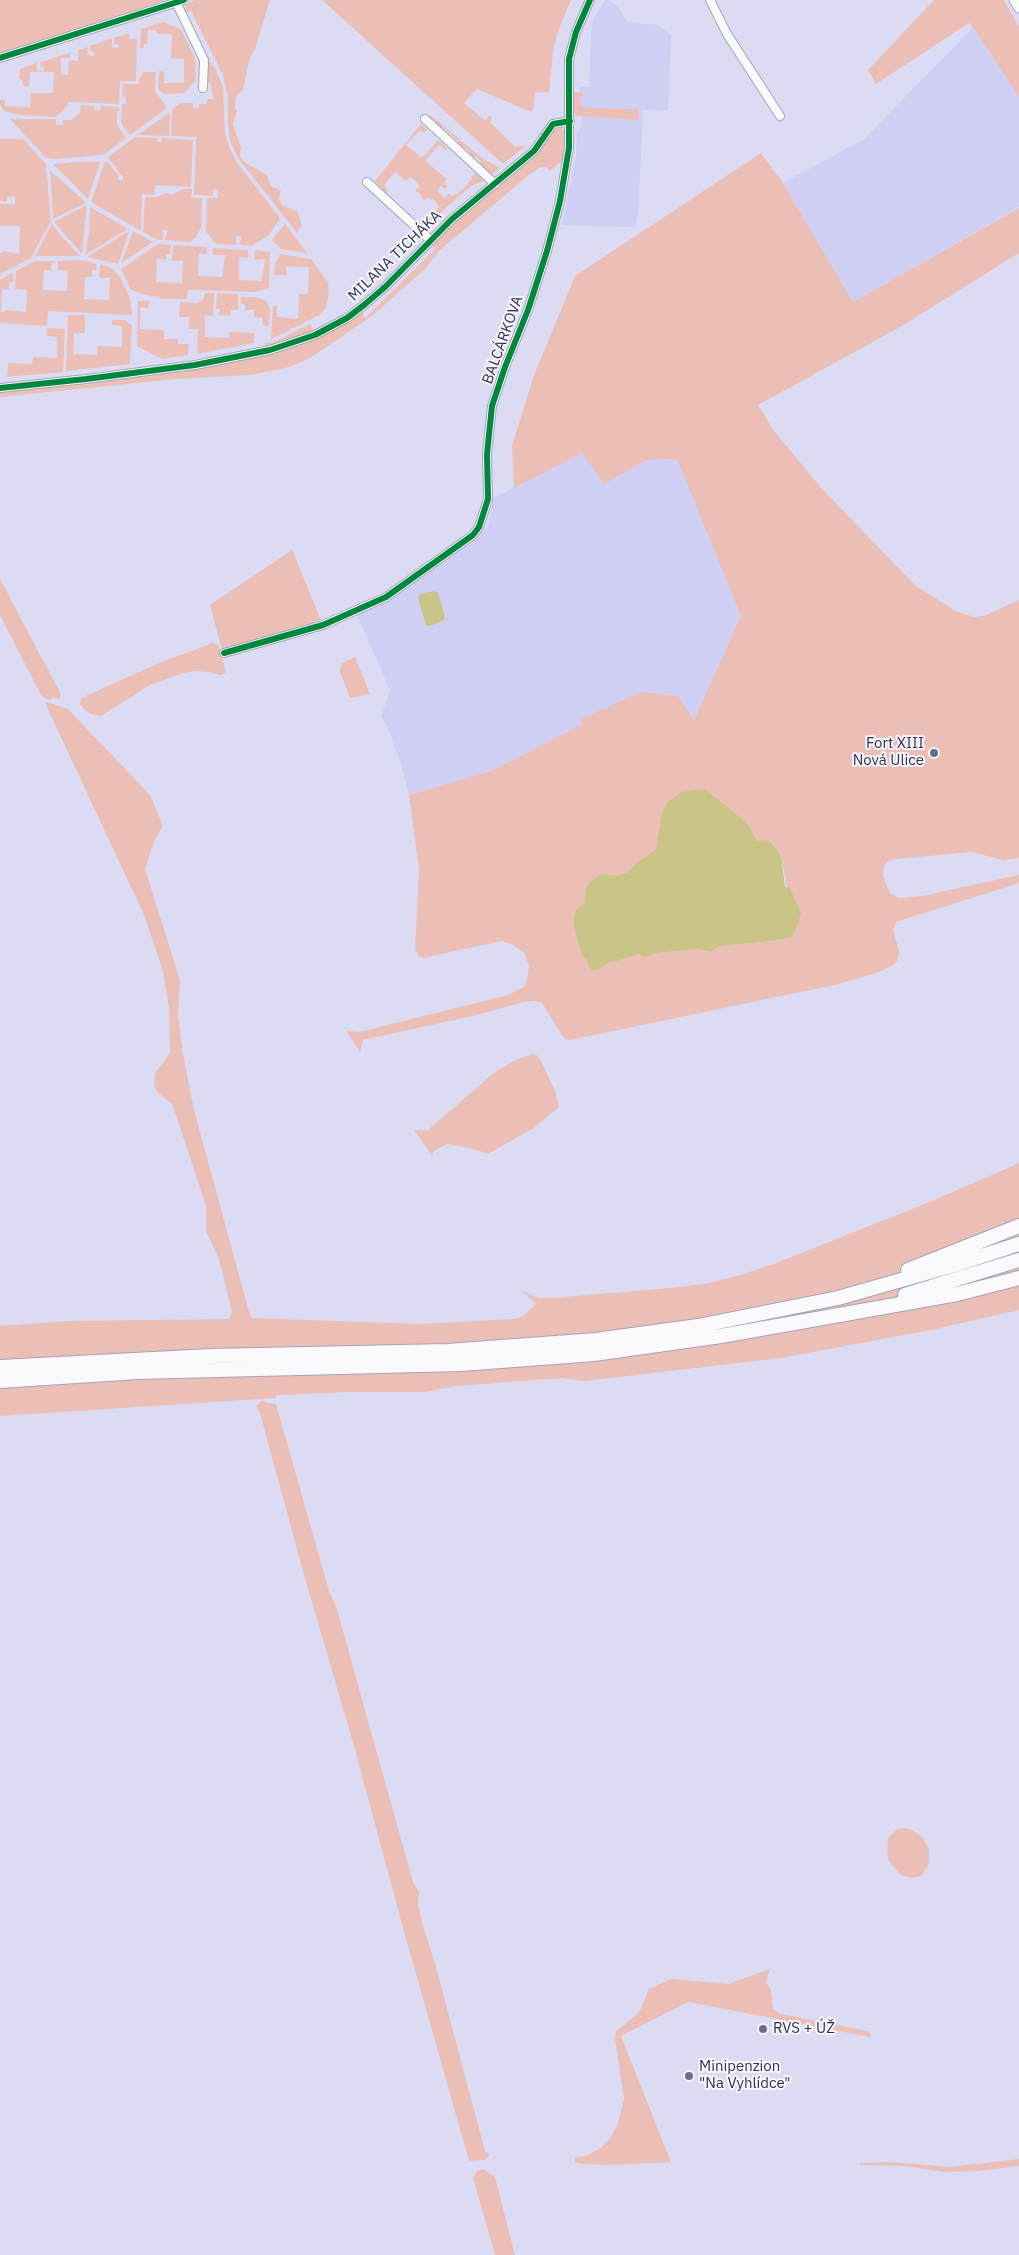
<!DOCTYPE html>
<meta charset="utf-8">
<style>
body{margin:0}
canvas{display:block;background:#dbdcf3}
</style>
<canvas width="1019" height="2255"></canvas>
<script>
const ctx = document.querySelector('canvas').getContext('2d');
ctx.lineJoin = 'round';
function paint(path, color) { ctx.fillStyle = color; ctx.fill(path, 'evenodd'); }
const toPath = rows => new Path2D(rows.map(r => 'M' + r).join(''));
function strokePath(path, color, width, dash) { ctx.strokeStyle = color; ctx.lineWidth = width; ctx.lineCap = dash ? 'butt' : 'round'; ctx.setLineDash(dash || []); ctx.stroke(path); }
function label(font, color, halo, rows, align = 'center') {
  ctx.font = font + ' "IBM Plex Sans",sans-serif'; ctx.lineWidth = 4; ctx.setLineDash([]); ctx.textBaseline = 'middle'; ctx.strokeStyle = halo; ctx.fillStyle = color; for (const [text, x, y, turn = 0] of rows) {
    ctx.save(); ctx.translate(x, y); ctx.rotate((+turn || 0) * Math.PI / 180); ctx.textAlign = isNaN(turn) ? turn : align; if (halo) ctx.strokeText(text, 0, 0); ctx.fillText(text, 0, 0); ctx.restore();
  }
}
paint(toPath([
 [605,0,608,0,619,8,627,22,658,25,671,35,668,111,641,110,643,115,638,214,635,227,562,225,576,156,577,132,581,128,582,113,576,113,580,87,589,87,591,32,594,18],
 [973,27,1019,97,1019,207,853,302,783,183,864,139],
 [582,453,604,483,647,460,677,459,742,616,694,720,582,725,491,771,409,795,401,764,388,728,381,717,390,690,357,615,412,584,488,527,493,498]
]), '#cfcff4');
paint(toPath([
 [0,0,166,0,0,55],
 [196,0,270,0,255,49,249,60,243,90,236,96,235,108,237,111,233,123,234,128,241,147,240,155,244,162,267,175,271,186,281,191,279,198,283,206,297,211,302,225,297,233,238,158,230,141,228,125,228,99,223,75,191,11,186,12,185,10,186,4],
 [322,0,571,0,558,31,553,51,549,93,535,92,534,106,531,112,477,89,464,103,486,121,489,115,492,118,490,122,515,147,526,145,526,146,503,164],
 [934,0,1004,0,1019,27,1019,97,973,27,969,23,876,84,868,70],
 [163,22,181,29,195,58,196,80,184,93,164,94,158,88,159,71,164,71,164,83,184,83,184,59,171,58,172,34,157,34,156,30,148,30,147,44,144,44,144,48,140,48,141,29],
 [129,33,129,39,137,39,136,81,120,81,119,104,69,102,63,111,55,117,20,115,4,111,0,104,0,100,5,100,5,106,30,107,31,93,53,93,54,72,30,72,29,86,23,86,23,80,19,79,20,69,37,63,37,70,44,71,44,67,40,66,40,62,70,53,70,58,61,58,61,74,68,75,69,60,78,61,78,50,88,47,87,55,94,56,94,52,90,51,90,46,112,38,112,47,118,48,119,44,114,44,114,38],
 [208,60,215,68,223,87,225,133,230,149,238,164,280,218,269,235,251,246,240,245,241,236,236,236,236,245,216,244,206,232,207,198,218,198,218,190,213,189,213,196,194,195,196,137,171,136,172,110,180,103,193,103,193,108,199,108,199,104,207,104,207,99,213,99,211,83,207,82],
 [144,72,156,72,155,91,167,108,130,135,121,123,122,104,126,104,126,97,122,97,123,84,138,84,139,78],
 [574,92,583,93,583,96,580,96,580,105,583,106,583,108,638,109,639,120,576,116,574,112],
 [81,105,94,106,94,110,100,110,101,106,119,107,119,111,117,111,117,125,126,138,103,155,56,159,46,158,10,119,56,119,56,125,63,125,63,120,71,120,80,113],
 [170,112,169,136,138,135],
 [432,116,482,158,500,168,491,175,479,164,481,161,475,156,473,159,469,155,470,152,464,147,462,148,457,144,459,142,443,127,440,128,436,125,437,122,432,117,430,120,428,117],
 [421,124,427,130,424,133,420,130,406,145,422,158,438,140,447,148,445,150,439,145,425,161,447,179,444,183,447,186,445,189,441,186,437,191,444,198,449,194,452,196,459,193,472,179,471,177,475,173,484,181,471,186,424,227,418,224,421,220,425,223,439,207,433,199,431,200,428,197,425,201,419,193,415,191,420,186,411,177,406,181,395,172,384,185,388,190,384,193,383,189,375,181],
 [560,127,565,132,564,159,550,171,547,167,541,167,530,174,440,250,426,268,372,316,310,358,289,367,251,375,175,379,0,397,0,391,106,381,241,360,308,342,345,323,362,312,365,318,435,249,431,244,454,223,533,158,553,131],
 [135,137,157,138,157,142,162,142,162,138,193,140,191,187,155,185,154,195,142,194,141,231,91,202,105,161,108,162,118,175,118,180,123,180,123,175,121,175,108,157],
 [0,139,23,139,46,164,51,221,31,258,0,274,0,253,3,253,3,251,19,254,20,226,0,226,0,204,15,204,15,197,7,197,7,202,0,201],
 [761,153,783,183,853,302,1019,208,1019,253,902,326,758,405,774,431,823,490,916,586,957,612,975,617,984,616,1019,600,1019,858,1003,860,971,852,895,859,887,862,884,867,883,876,890,893,899,898,922,896,1019,875,1019,883,896,922,893,930,899,951,898,960,892,966,876,973,839,984,570,1040,564,1038,542,1003,535,1001,524,1002,477,1015,363,1040,360,1052,346,1031,359,1032,508,995,524,987,527,981,529,965,524,953,513,945,502,941,423,958,418,955,415,950,419,869,409,795,491,771,581,725,581,719,641,692,678,696,694,720,741,616,677,459,647,460,604,484,582,453,514,488,512,446,534,375,575,276],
 [748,824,757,841,781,854,795,930,793,937,773,941,720,946,710,952,698,949,657,953,644,958,638,954,617,961,607,963,599,970,581,953,573,924,575,911,617,876,628,872,635,864,656,849,658,841],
 [74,162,100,162,88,199,53,164],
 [50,171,68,186,86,203,53,219],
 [183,189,192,189,191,198,202,198,201,228,196,237,190,242,165,240,168,230,163,230,163,240,158,240,143,232,145,197,157,197,167,193,171,195],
 [87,205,82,254,54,222],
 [90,207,128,229,85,255,89,233],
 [52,223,57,231,80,256,35,256],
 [285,224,308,254,281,249,272,240],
 [130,230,118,264,87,257],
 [133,231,153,242,121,263],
 [158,244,171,245,170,254,166,254,166,260,157,258,156,282,182,283,183,261,172,261,173,245,207,247,207,254,199,254,198,276,222,277,225,255,213,255,213,248,248,250,248,258,239,257,239,280,262,281,265,259,254,260,255,250,270,252,269,288,255,292,188,290,187,299,160,299,160,297,150,296,131,290,121,269],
 [280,254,311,259,328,282,329,295,325,309,319,315,271,339,273,306,277,305,277,317,298,319,299,294,308,294,309,267,286,266,287,275,274,275,275,264],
 [80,260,97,264,96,270,92,270,92,277,85,277,84,299,109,300,110,278,99,278,100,264,106,266,114,270,121,279,130,298,132,315,48,311,47,326,0,323,0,280,13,272,13,282,9,282,9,289,2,289,1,312,5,312,5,310,26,312,27,290,15,289,16,271,35,261,55,261,55,263,51,263,51,270,44,270,43,290,67,291,68,271,58,270,58,261],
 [205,293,214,293,213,316,205,315,205,337,229,338,230,332,254,333,254,343,197,354,198,329,189,329,189,317,179,317,180,302,197,303,203,300],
 [217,293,238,294,238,310,231,310,230,315,219,315,220,309,216,309],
 [241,297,256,297,266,301,270,309,269,326,263,326,263,318,254,317,254,310,245,310,245,304,241,304],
 [138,301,149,301,148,308,140,307,140,329,164,330,164,339,178,339,178,344,189,344,188,355,162,359,137,346],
 [68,315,85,315,85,333,74,333,73,354,97,355,98,346,122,347,122,326,112,325,112,320,124,320,132,325,130,364,66,371],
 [310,324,314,331,278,344,268,346,263,344,276,341],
 [47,328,65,329,63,372,7,377,8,363,32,364,33,357,57,358,57,337,47,336],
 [292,550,321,620,222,650,210,605],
 [0,579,61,694,59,699,53,697,50,700,47,699,41,695,0,615],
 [212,642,219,646,226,672,224,674,220,675,209,672,196,671,183,673,150,685,101,716,94,715,86,711,80,704,81,698,164,661,208,645],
 [355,657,370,694,350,698,339,669,342,667,341,664],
 [47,702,68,709,150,795,163,826,154,841,145,869,180,980,178,1015,183,1054,194,1110,249,1312,252,1318,420,1324,513,1319,522,1317,536,1304,522,1291,539,1298,553,1298,681,1287,708,1283,737,1276,774,1264,937,1199,1019,1163,1019,1310,931,1330,781,1358,585,1381,562,1378,456,1386,426,1392,351,1392,277,1395,275,1398,0,1416,0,1326,68,1321,229,1319,232,1312,219,1259,206,1231,206,1206,177,1118,172,1104,157,1092,154,1085,155,1073,170,1053,169,1008,163,971,144,915,45,703],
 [534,1054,538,1056,542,1063,556,1093,559,1107,534,1128,488,1154,471,1148,447,1144,434,1151,432,1156,414,1130,428,1130,496,1071,520,1058],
 [262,1400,267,1403,276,1404,329,1591,336,1606,413,1882,419,1892,418,1904,423,1926,435,1963,485,2151,490,2155,484,2160,469,2161,403,1928,354,1746,304,1575,260,1413,256,1406],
 [905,1828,914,1831,923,1838,929,1849,929,1864,921,1876,912,1878,901,1875,889,1861,887,1854,888,1838,897,1829],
 [770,1969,766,1982,771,1990,773,2009,781,2014,868,2031,871,2035,870,2037,688,2002,621,2036,671,2162,611,2165,581,2164,575,2162,575,2158,588,2155,601,2148,611,2137,617,2126,624,2099,615,2038,616,2031,639,2013,649,1989,671,1979,728,1984],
 [1019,2159,1019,2166,979,2171,943,2172,906,2166,860,2165,860,2163,892,2162,950,2167],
 [483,2169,495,2177,515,2255,495,2255,473,2178,477,2171]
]), '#ebbfb6');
paint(toPath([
 [435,591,438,593,445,617,444,620,430,626,426,625,418,598,420,594],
 [705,789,748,824,757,841,768,840,781,855,785,887,790,888,801,914,793,937,773,941,720,946,711,952,698,949,657,953,644,958,638,954,617,961,607,963,599,970,591,971,586,959,581,953,573,924,575,911,585,903,586,889,589,883,600,874,617,876,628,872,635,864,656,849,662,813,668,802,682,792]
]), '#cac486');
const minor = toPath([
 [710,0,727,34,780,116],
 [176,2,204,60,203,88],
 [0,58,184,0],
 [425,119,495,184],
 [367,182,430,240],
 [0,388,86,379,195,365,270,350,315,335,347,318,364,305,385,287,452,219,534,151,553,124,570,121],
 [224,653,323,625,386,597,473,535,479,527,488,499,487,454,492,406,505,367,528,310,547,251,560,201,569,148,569,59,576,32,590,0]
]);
const tertiary = toPath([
 [1014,0,1019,8]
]);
const motorway = toPath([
 [908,1270,1019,1226],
 [905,1295,1019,1260],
 [0,1367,211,1356,448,1351,596,1340,698,1326,838,1298,954,1265,1019,1244],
 [0,1381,137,1372,461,1364,594,1354,721,1336,957,1294,1019,1278]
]);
strokePath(minor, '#a3a3b9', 10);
strokePath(tertiary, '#a3a3b9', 11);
strokePath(motorway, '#a3a3b9', 16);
strokePath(minor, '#fafafd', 8);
strokePath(tertiary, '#fafafd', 9);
strokePath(motorway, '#fafafd', 14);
strokePath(toPath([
 [0,58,184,0],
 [0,388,86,379,195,365,270,350,315,335,347,318,364,305,385,287,452,219,534,151,553,124,570,121],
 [224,653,323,625,386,597,473,535,479,527,488,499,487,454,492,406,505,367,528,310,547,251,560,201,569,148,569,59,576,32,590,0]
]), '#00873e', 6);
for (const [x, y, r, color] of [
 [934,753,5,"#6d6d87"],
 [763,2029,5,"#6d6d87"],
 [689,2076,5,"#6d6d87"]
]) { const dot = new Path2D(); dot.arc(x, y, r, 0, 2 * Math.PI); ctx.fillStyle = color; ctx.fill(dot); strokePath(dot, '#f6f6fe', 2); }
label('15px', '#32314d', '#f6f6fe', [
 ["MILANA TICHÁKA",395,256,-44],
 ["BALCÁRKOVA",503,340,-70]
]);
label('15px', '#32314d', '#f6f6fe', [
 ["Fort XIII",924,744,"right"],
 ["Nová Ulice",924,761,"right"],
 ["RVS + ÚŽ",773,2029],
 ["Minipenzion",699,2067],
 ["\"Na Vyhlídce\"",699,2084]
], 'left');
</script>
